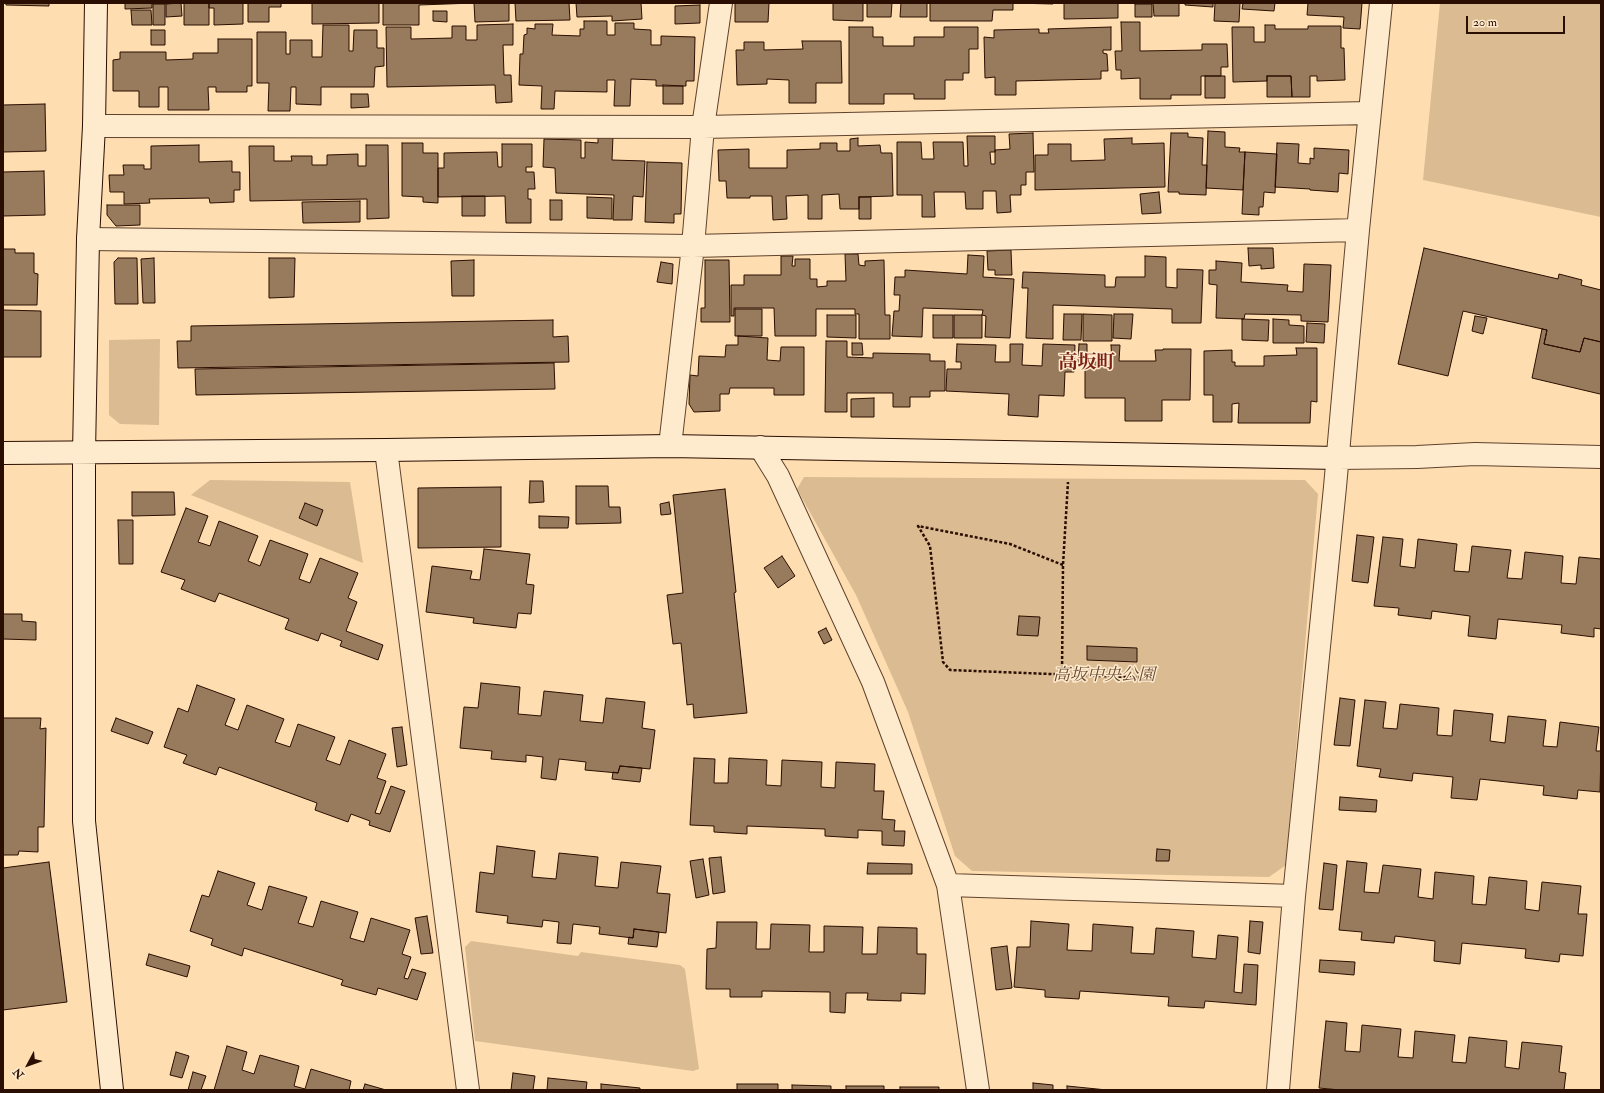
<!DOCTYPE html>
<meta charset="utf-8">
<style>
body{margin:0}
#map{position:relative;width:1604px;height:1093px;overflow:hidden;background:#fedeb0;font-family:"IM FELL Double Pica",serif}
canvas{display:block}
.frame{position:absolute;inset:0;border:4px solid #2a0e01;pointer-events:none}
.north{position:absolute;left:8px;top:1045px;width:40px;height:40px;-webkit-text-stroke:3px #feeacc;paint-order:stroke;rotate:229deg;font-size:11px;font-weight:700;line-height:16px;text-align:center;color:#2a0e01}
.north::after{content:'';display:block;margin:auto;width:14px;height:18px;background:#2a0e01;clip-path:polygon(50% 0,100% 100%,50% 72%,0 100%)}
.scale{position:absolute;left:1466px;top:16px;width:99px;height:18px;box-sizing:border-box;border:2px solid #2a0e01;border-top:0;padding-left:5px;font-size:12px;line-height:14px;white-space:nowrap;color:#2a0e01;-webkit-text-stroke:3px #feeacc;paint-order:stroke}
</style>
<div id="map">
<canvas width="1604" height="1093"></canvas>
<div class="frame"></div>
<div class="north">N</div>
<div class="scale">20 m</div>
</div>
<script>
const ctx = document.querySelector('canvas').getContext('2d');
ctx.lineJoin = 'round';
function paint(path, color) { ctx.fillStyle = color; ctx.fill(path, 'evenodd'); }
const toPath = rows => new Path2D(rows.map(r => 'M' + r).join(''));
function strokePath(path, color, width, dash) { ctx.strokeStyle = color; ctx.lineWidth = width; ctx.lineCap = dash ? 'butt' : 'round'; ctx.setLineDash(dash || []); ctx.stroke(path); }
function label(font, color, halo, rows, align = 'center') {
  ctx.font = font + ' "IM FELL Double Pica","Noto Serif JP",serif'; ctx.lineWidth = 3; ctx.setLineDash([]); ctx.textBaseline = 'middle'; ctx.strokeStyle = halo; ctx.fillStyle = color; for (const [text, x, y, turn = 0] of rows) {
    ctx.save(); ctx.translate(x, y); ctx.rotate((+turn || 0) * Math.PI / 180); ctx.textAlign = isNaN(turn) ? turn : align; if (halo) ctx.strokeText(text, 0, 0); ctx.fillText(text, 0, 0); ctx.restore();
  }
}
paint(toPath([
 [1440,3,1601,3,1601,217,1423,180],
 [160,339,159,425,120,424,109,415,109,340],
 [804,477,1305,480,1318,494,1286,865,1269,877,972,871,955,856,908,712,856,595,797,489],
 [210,480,350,482,363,563,191,495],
 [471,941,578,956,581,952,680,965,685,969,699,1069,693,1071,475,1041,465,947]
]), '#dabb92');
const building = toPath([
 [6,3,49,3,49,6,6,5,6,3],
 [125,3,152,3,152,8,125,9,125,3],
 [181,3,182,16,166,17,166,4,181,3],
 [184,3,209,3,209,25,184,25,184,3],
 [209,3,243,3,243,24,214,25,214,8,209,8,209,3],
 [248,3,281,3,281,7,269,7,269,22,248,22,248,3],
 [312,3,379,3,379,23,312,24,312,3],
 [383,3,509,3,509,21,475,22,474,3,419,5,419,25,383,25,383,3],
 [515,3,569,3,570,20,516,21,515,3],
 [576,3,641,3,642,19,612,21,612,16,577,17,576,3],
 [735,3,769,3,768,22,735,22,735,3],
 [833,3,863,3,863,21,833,20,833,3],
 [867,3,899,3,892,3,891,17,867,17,867,3],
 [901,3,927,3,927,17,900,17,901,3],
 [930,3,1053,3,1053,4,1013,3,1013,10,993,10,992,21,930,21,930,3],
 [1064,3,1118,3,1118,18,1064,19,1064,3],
 [1153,3,1179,3,1179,16,1154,16,1153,3],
 [1185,3,1213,3,1213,7,1185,5,1185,3],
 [1215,3,1240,3,1239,22,1214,21,1215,3],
 [1243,3,1275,3,1274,11,1242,9,1243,3],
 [1308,3,1362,3,1360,29,1343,28,1344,17,1307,15,1308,3],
 [153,4,165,4,165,25,153,25,153,4],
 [1135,4,1152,4,1152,17,1135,17,1135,4],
 [700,5,700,23,675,24,675,6,700,5],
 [131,10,151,10,152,25,132,25,131,10],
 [433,11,447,11,447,22,433,21,433,11],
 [584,21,607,21,607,35,615,35,615,23,634,23,634,29,651,30,651,45,661,45,661,36,695,37,694,81,686,81,686,86,656,86,656,80,631,79,630,106,614,106,615,80,607,80,607,92,555,91,554,109,541,109,542,86,519,85,520,54,523,54,524,35,527,34,527,28,535,29,535,24,553,24,552,35,580,36,580,29,584,29,584,21],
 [1121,22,1140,22,1140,51,1202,50,1202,44,1227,44,1228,67,1221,67,1221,76,1201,76,1201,95,1171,95,1171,99,1140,99,1140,78,1121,79,1121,70,1116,70,1115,51,1122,51,1121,22],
 [513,24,513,45,503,45,504,75,511,75,512,102,496,103,495,85,387,87,386,27,411,27,411,39,452,38,452,26,466,26,466,40,477,40,477,25,513,24],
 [323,25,349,25,349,51,353,51,354,30,377,30,377,48,384,48,384,66,375,67,374,87,321,87,321,105,296,104,296,87,291,87,290,111,268,111,269,83,257,83,257,32,286,32,286,54,290,54,290,40,312,40,312,57,322,57,323,25],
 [1265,25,1275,25,1275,29,1308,29,1308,26,1341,26,1341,48,1344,48,1345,80,1317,81,1317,76,1310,76,1310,97,1292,97,1291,76,1267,76,1267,81,1233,82,1232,27,1254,27,1254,42,1265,42,1265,25],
 [849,27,873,27,873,37,883,37,883,46,914,46,914,37,944,37,944,27,978,27,978,49,969,49,969,73,963,73,963,80,945,80,945,99,914,99,914,94,884,94,884,104,849,104,849,27],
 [1111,27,1111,50,1103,50,1103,53,1107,54,1108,71,1101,71,1101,79,1016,81,1016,95,995,95,995,77,985,78,984,37,994,38,994,30,1039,29,1039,33,1049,33,1048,29,1111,27],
 [151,30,165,30,165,45,151,45,151,30],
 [218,39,252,39,252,86,247,86,247,92,216,92,216,87,208,87,209,110,168,110,168,87,159,87,159,107,139,107,139,91,113,91,113,60,120,59,120,52,166,52,166,60,193,59,193,53,218,53,218,39],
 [802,41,841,41,842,83,816,83,816,103,789,103,789,80,767,79,767,84,737,85,736,50,744,50,744,42,764,42,764,50,803,49,802,41],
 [1205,76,1225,76,1225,98,1205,98,1205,76],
 [1267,76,1291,76,1292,97,1267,97,1267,76],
 [663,85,683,86,683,104,663,104,663,85],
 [351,94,368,94,369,107,351,108,351,94],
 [45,104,46,151,3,152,3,105,45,104],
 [1208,131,1225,132,1225,147,1240,148,1239,152,1245,152,1243,190,1206,188,1208,131],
 [1033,133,1034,172,1026,172,1026,185,1021,185,1021,195,1010,195,1011,212,997,213,996,191,983,191,983,209,966,209,965,192,934,192,935,217,922,217,922,195,897,195,897,142,921,142,922,159,934,159,933,142,963,142,964,166,968,166,967,136,995,136,995,152,990,152,991,164,995,164,995,150,1010,149,1009,134,1033,133],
 [1171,133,1188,133,1188,137,1203,138,1202,165,1207,165,1206,195,1179,194,1179,192,1168,192,1171,133],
 [598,136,613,136,612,160,645,161,643,197,633,196,632,220,613,220,614,195,556,193,555,168,543,167,544,139,581,140,581,158,585,158,585,142,598,143,598,136],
 [858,138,858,146,880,145,881,153,892,153,893,196,859,197,859,209,840,209,839,194,822,195,822,219,808,219,808,195,786,196,787,219,773,220,772,196,750,196,750,198,727,198,726,181,719,181,718,150,749,149,749,168,787,168,787,150,820,149,820,143,837,143,837,151,850,151,850,139,858,138],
 [1132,138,1132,144,1164,143,1165,187,1035,190,1035,155,1048,155,1048,144,1071,144,1071,161,1105,160,1104,139,1132,138],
 [402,143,423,143,423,153,438,153,438,203,423,202,423,197,402,196,402,143],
 [1277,143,1299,144,1298,163,1310,164,1310,158,1314,159,1314,148,1349,150,1348,174,1339,173,1338,192,1310,190,1310,189,1275,187,1277,143],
 [502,144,532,144,532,167,526,167,526,172,534,172,535,189,528,189,528,199,531,199,531,223,506,223,505,196,438,197,438,168,444,168,444,153,497,152,498,167,502,167,502,144],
 [199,145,199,162,232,161,232,172,240,172,240,190,234,190,234,202,210,203,209,198,149,199,150,203,124,204,124,192,110,192,109,175,124,175,123,165,144,165,144,169,151,169,151,146,199,145],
 [366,145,388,145,389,218,367,219,367,199,250,201,249,146,274,146,274,161,292,161,291,156,312,156,312,165,327,165,327,155,358,154,358,166,366,166,366,145],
 [1245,152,1277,154,1275,193,1264,192,1263,207,1259,207,1259,215,1242,214,1245,152],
 [647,162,682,163,681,214,674,214,674,223,645,222,647,162],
 [44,171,45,215,3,216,3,172,44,171],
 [1159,192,1161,213,1142,214,1140,194,1159,192],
 [462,196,485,196,485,216,462,216,462,196],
 [587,197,612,198,612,219,587,218,587,197],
 [859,197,871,197,871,219,859,219,859,197],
 [550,200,562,200,562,220,550,220,550,200],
 [360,201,360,222,303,223,302,202,360,201],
 [107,205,140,205,140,225,116,226,107,215,107,205],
 [1248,248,1273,248,1274,268,1261,269,1261,265,1249,266,1248,248],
 [1424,248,1558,279,1559,274,1582,280,1581,285,1601,290,1601,342,1584,338,1580,352,1544,344,1547,330,1463,311,1448,376,1398,364,1424,248],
 [3,249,15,249,15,253,34,253,34,273,38,274,37,305,3,305,3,249],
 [1011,250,1012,275,995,275,995,270,988,270,987,251,1011,250],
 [845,254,858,254,859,265,865,266,865,261,884,260,885,315,890,315,890,339,859,339,859,314,855,314,855,309,816,309,816,336,775,336,774,308,734,308,734,316,731,316,731,285,744,285,744,275,781,275,781,256,793,256,792,266,795,266,795,259,810,259,810,279,817,279,817,287,827,286,827,281,846,281,845,254],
 [968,255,984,256,983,277,1014,279,1010,338,985,337,986,316,982,315,983,310,923,308,922,337,892,336,894,311,899,311,900,295,894,295,895,277,905,277,905,270,967,274,968,255],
 [1145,256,1166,257,1166,287,1177,288,1177,269,1203,270,1201,323,1172,323,1172,309,1053,305,1053,339,1026,338,1028,288,1022,288,1023,272,1105,275,1105,287,1115,287,1116,277,1145,277,1145,256],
 [118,258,137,258,138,304,115,304,114,262,118,258],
 [154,258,155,303,143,303,141,259,154,258],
 [269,258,295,258,294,297,269,298,269,258],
 [474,260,474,296,452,296,451,261,474,260],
 [705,260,729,260,730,322,701,322,701,308,705,308,705,260],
 [1216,261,1242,263,1241,282,1288,285,1287,291,1303,292,1304,264,1331,265,1328,322,1301,321,1301,315,1245,314,1244,319,1216,318,1217,285,1209,284,1209,270,1216,270,1216,261],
 [661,262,673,264,672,284,657,282,661,262],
 [735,309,762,309,762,336,735,336,735,309],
 [3,310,41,311,41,357,3,357,3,310],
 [1064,314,1082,314,1081,340,1063,340,1064,314],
 [1083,314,1112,315,1112,341,1083,341,1083,314],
 [1114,314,1133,314,1131,339,1113,338,1114,314],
 [827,315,856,315,856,338,827,337,827,315],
 [933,315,953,315,953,338,933,338,933,315],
 [954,315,982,315,982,338,954,338,954,315],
 [1475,316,1487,318,1483,334,1472,331,1475,316],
 [1242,319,1269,320,1268,341,1242,340,1242,319],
 [1273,319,1289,320,1289,325,1304,326,1304,343,1273,343,1273,319],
 [553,320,553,337,568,336,569,362,178,368,177,341,191,341,191,326,553,320],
 [1307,323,1325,324,1324,343,1306,342,1307,323],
 [1542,329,1547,330,1544,344,1580,352,1584,338,1601,342,1601,395,1600,394,1532,378,1542,329],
 [738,336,768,338,767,360,780,361,781,347,804,347,804,395,774,395,774,388,730,388,729,394,720,394,720,411,694,412,689,404,690,375,698,376,699,356,725,357,726,345,738,345,738,336],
 [826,341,847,341,847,357,873,358,873,353,930,354,930,361,945,361,945,391,930,391,930,397,910,397,910,407,893,407,893,393,847,393,847,412,825,412,826,341],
 [852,343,862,343,863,355,852,355,852,343],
 [957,344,996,345,995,362,1010,362,1010,344,1023,344,1022,365,1042,366,1043,344,1075,345,1074,372,1065,372,1064,396,1039,395,1038,417,1008,415,1009,394,946,391,947,369,961,369,961,362,956,362,957,344],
 [1079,344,1087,344,1087,363,1078,362,1079,344],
 [1111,345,1120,345,1119,361,1156,361,1155,350,1163,350,1163,349,1191,349,1190,400,1162,400,1162,421,1125,421,1125,398,1085,398,1085,365,1087,365,1087,362,1112,362,1111,345],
 [1296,348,1317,348,1317,402,1311,401,1310,423,1238,423,1239,403,1232,404,1232,422,1213,422,1213,395,1204,395,1204,351,1232,350,1232,362,1235,362,1235,366,1264,366,1264,356,1297,355,1296,348],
 [554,363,555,389,196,395,195,369,554,363],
 [874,398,874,417,851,417,851,399,874,398],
 [530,481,543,481,544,502,529,503,530,481],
 [576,486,608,486,609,507,620,507,621,523,576,524,576,486],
 [501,487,501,547,418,548,418,488,501,487],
 [725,489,736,592,734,593,747,713,694,718,693,704,687,705,681,643,673,644,667,595,683,593,673,495,725,489],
 [132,492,174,492,175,515,132,516,132,492],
 [669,502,671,514,661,515,660,504,669,502],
 [305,503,323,510,317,526,299,518,305,503],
 [186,508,208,516,198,542,210,546,219,521,258,536,248,561,260,566,270,540,308,554,299,579,310,583,320,558,358,573,348,598,357,602,346,631,383,645,378,660,340,646,342,641,321,633,318,641,285,629,289,619,219,593,215,602,181,589,185,580,161,572,186,508],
 [539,516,569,517,568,528,539,528,539,516],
 [118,520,133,520,133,564,119,564,118,520],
 [1357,535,1374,537,1368,583,1352,581,1357,535],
 [1383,537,1403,539,1400,566,1415,568,1418,539,1457,544,1454,571,1469,572,1472,546,1511,550,1507,578,1522,579,1525,552,1563,556,1561,583,1576,584,1579,557,1601,559,1601,629,1594,628,1594,637,1561,633,1562,625,1498,619,1496,639,1468,636,1470,616,1432,611,1431,619,1398,615,1399,608,1374,606,1383,537],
 [484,549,530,554,526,584,534,585,531,614,518,613,516,628,473,623,474,618,426,612,432,566,472,571,470,579,480,580,484,549],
 [782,556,795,576,778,588,764,568,782,556],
 [3,614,22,614,22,621,36,622,36,640,3,639,3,614],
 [1019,616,1040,617,1038,636,1017,635,1019,616],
 [826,628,832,640,824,644,818,632,826,628],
 [1087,646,1137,648,1137,662,1087,660,1087,646],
 [481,683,520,687,518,714,541,716,544,691,583,695,580,721,603,723,606,698,645,702,642,728,655,730,650,769,620,766,618,773,585,770,586,762,559,759,556,780,541,778,543,757,526,755,526,762,491,759,492,751,460,748,464,707,478,708,481,683],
 [197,685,235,699,225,725,238,730,247,705,284,719,275,742,290,747,298,724,335,737,326,760,340,765,349,740,386,754,377,778,386,781,375,813,380,814,391,786,405,791,390,832,369,825,370,821,351,814,348,822,315,810,317,803,219,767,216,775,183,763,187,755,164,747,178,708,188,712,197,685],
 [1340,698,1355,700,1350,746,1334,745,1340,698],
 [1365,700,1386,702,1383,728,1397,729,1400,704,1439,708,1437,735,1452,736,1454,710,1493,714,1490,741,1505,743,1508,716,1546,720,1543,746,1557,747,1560,722,1599,727,1596,751,1601,751,1600,792,1578,790,1577,799,1543,795,1544,786,1480,779,1477,800,1451,798,1453,777,1413,773,1412,781,1379,777,1381,769,1357,766,1365,700],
 [3,718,41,718,40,729,46,728,44,827,38,827,38,852,19,851,18,855,3,855,3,718],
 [116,718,153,732,148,744,111,731,116,718],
 [402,727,407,765,397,767,392,728,402,727],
 [694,758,715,759,714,783,728,783,729,758,767,760,766,785,781,786,782,760,822,762,821,787,835,788,836,762,875,764,874,791,884,791,882,819,895,820,894,831,905,831,904,846,882,845,882,831,858,830,858,838,825,836,825,829,747,826,747,834,714,832,714,826,690,825,694,758],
 [620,766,642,768,640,782,612,779,613,772,618,773,620,766],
 [1340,797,1377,800,1376,812,1339,810,1340,797],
 [497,846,535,851,532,877,556,879,559,853,598,857,595,886,618,888,621,862,661,866,657,893,670,894,666,933,634,929,633,938,599,934,600,927,573,924,571,944,557,943,559,922,543,920,542,927,507,923,508,916,476,912,480,872,494,874,497,846],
 [1157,849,1170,850,1169,861,1156,861,1157,849],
 [721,857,725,892,713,894,709,858,721,857],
 [703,859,709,895,696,898,690,861,703,859],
 [1347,861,1367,863,1364,892,1379,893,1383,865,1421,869,1418,897,1433,899,1435,872,1474,876,1472,904,1486,905,1489,877,1527,881,1525,909,1539,911,1542,882,1581,886,1578,914,1587,914,1583,956,1560,954,1559,962,1525,958,1526,949,1462,943,1460,964,1434,961,1435,941,1395,936,1394,943,1361,940,1362,932,1339,930,1347,861],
 [49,862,67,1002,3,1010,3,868,49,862],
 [868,863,912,864,912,874,867,874,868,863],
 [1324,863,1337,865,1333,910,1319,909,1324,863],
 [218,871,255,883,247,905,262,910,269,886,307,897,298,923,313,927,321,901,358,912,350,938,364,942,371,918,410,930,402,954,411,957,404,978,408,979,412,969,426,973,417,1000,378,988,376,995,341,985,343,980,244,948,242,956,211,945,213,939,190,931,202,895,209,897,218,871],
 [427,916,433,953,421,954,415,918,427,916],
 [1031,921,1069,924,1067,950,1092,951,1093,924,1133,927,1131,953,1154,954,1156,928,1194,931,1192,957,1216,959,1218,935,1238,937,1234,992,1242,993,1244,964,1258,965,1256,1005,1205,1001,1204,1008,1168,1006,1169,997,1080,991,1079,999,1045,997,1045,990,1014,987,1017,947,1030,947,1031,921],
 [1250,921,1263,922,1260,954,1248,952,1250,921],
 [717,922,757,922,756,949,770,949,771,924,810,925,809,952,824,952,824,926,863,927,862,954,877,954,878,927,917,928,917,954,926,954,925,994,901,993,901,1001,867,1000,868,993,846,993,845,1013,830,1012,830,992,762,991,762,997,730,997,730,989,706,989,707,949,716,948,717,922],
 [634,929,659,932,657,947,628,944,629,937,633,938,634,929],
 [1007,946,1012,988,996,990,991,948,1007,946],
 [149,954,190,966,187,977,146,965,149,954],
 [1320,960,1355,962,1354,975,1319,972,1320,960],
 [1326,1021,1347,1023,1345,1051,1360,1052,1362,1025,1401,1029,1398,1057,1413,1058,1415,1031,1455,1035,1452,1062,1466,1063,1469,1037,1507,1041,1505,1067,1519,1069,1522,1042,1562,1046,1559,1072,1566,1073,1564,1090,1340,1090,1319,1088,1326,1021],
 [227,1046,247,1052,242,1070,254,1074,260,1055,299,1066,294,1086,305,1089,311,1069,351,1081,349,1090,214,1090,227,1046],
 [176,1052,189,1056,182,1078,170,1075,176,1052],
 [193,1072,206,1076,201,1090,188,1090,193,1072],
 [513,1073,535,1076,533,1090,511,1090,513,1073],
 [548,1078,587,1082,586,1090,547,1090,548,1078],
 [1033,1083,1053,1085,1053,1090,1033,1090,1033,1083],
 [365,1084,386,1090,363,1090,365,1084],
 [601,1084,640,1088,640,1090,601,1090,601,1084],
 [737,1084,778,1084,778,1090,737,1090,737,1084],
 [792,1085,831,1086,831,1090,792,1090,792,1085],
 [846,1086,884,1086,884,1090,846,1090,846,1086],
 [1067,1086,1107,1090,1067,1090,1067,1086],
 [900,1087,939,1087,939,1090,900,1090,900,1087]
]);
paint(building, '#987a5c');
strokePath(building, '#2a0e01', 1);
const street = toPath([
 [94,126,703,127,1369,113],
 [88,239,693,246,1358,230],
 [670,446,693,246,703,127,721,3],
 [760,447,778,476,873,682,948,885,978,1090],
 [386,450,468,1090],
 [1338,458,1417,457,1475,454,1601,457],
 [948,885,1294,896],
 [1278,1090,1294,896,1335,487,1358,230,1381,3]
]);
const secondary = toPath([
 [96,3,94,126,88,239,84,453,84,821,112,1090],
 [3,453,386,450,670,446,1338,458]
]);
strokePath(street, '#5f422d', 24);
strokePath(secondary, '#2a0e01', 24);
strokePath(toPath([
 [1063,565,1010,544,918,526,930,546,943,662,950,670,1151,678],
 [1062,674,1063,565,1068,482]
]), '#2a0e01', 2.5, [3, 2]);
strokePath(street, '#feeacc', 22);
strokePath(secondary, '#feeacc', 22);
label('italic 17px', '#684b34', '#feeacc', [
 ["高坂中央公園",1104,676]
]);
label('bold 19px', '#7a1f14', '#feeacc', [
 ["高坂町",1087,364]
]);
</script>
